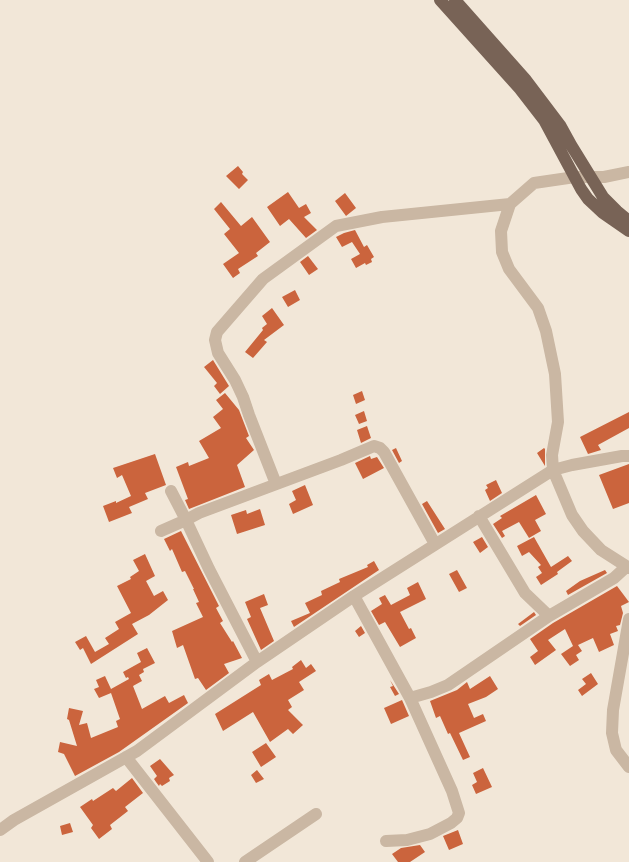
<!DOCTYPE html>
<style>
body{margin:0}
canvas{display:block;background:#f2e7d8}
</style>
<canvas width="629" height="862"></canvas>
<script>
const ctx = document.querySelector('canvas').getContext('2d');
ctx.lineJoin = 'round';
function paint(path, color) { ctx.fillStyle = color; ctx.fill(path, 'evenodd'); }
const toPath = rows => new Path2D(rows.map(r => 'M' + r).join(''));
function strokePath(path, color, width, dash) { ctx.strokeStyle = color; ctx.lineWidth = width; ctx.lineCap = dash ? 'butt' : 'round'; ctx.setLineDash(dash || []); ctx.stroke(path); }
paint(toPath([
 [238,166,243,172,242,174,248,180,239,189,226,176],
 [288,192,299,208,306,204,311,213,304,217,317,230,306,238,289,219,280,226,267,207],
 [345,193,356,208,346,216,335,201],
 [221,202,241,226,252,217,270,242,256,253,258,256,238,269,240,273,233,278,223,264,239,253,224,234,230,229,214,209],
 [355,230,364,247,367,245,374,257,371,259,372,262,366,265,365,263,356,268,351,259,360,254,352,242,342,247,336,237,344,233],
 [308,256,318,269,309,275,300,262],
 [295,290,300,300,288,307,282,297],
 [272,308,284,325,264,340,267,342,253,358,245,352,263,330,262,328,267,324,262,316],
 [213,360,229,386,220,394,214,386,217,383,204,367],
 [362,391,365,400,356,404,353,395],
 [225,393,239,410,249,436,246,438,254,450,237,465,245,487,189,509,185,500,188,499,176,467,188,462,189,466,209,458,199,441,221,428,213,417,223,409,216,400],
 [364,411,367,421,359,424,355,415],
 [629,412,629,428,598,445,601,450,588,454,580,437],
 [367,426,371,438,361,443,357,430],
 [396,448,402,461,399,463,392,450],
 [544,448,545,449,545,466,537,453],
 [155,454,166,485,145,493,148,499,129,507,132,513,109,522,103,506,116,501,116,503,131,496,122,475,117,478,113,468],
 [370,456,371,459,377,457,384,468,363,479,355,463],
 [629,464,629,503,613,509,599,475],
 [496,480,502,493,490,501,485,490,488,488,486,485],
 [305,485,313,505,293,514,289,504,296,500,292,491],
 [536,495,546,514,535,520,541,531,529,538,519,522,502,531,505,536,502,538,493,524,502,518,500,516],
 [427,501,445,529,438,533,422,504],
 [260,509,265,525,237,534,231,515,246,510,247,514],
 [181,531,219,606,216,608,223,621,220,623,232,642,233,641,242,658,224,664,229,673,206,690,198,678,195,679,183,645,177,648,172,631,203,617,196,603,199,602,193,589,194,589,185,571,182,572,172,549,170,551,164,539],
 [482,537,488,547,480,553,473,542],
 [534,537,551,567,568,556,572,561,557,572,558,574,541,585,536,577,542,573,538,567,541,565,529,552,522,556,517,546],
 [145,554,155,576,146,581,154,596,163,591,168,600,149,615,132,624,138,634,91,664,83,648,80,650,75,642,86,636,95,652,109,644,105,638,119,629,115,622,131,613,117,586,131,579,130,577,139,571,133,560],
 [374,561,379,570,294,627,291,621,310,613,305,603,322,595,321,591,340,582,339,579,368,567,367,565],
 [457,570,467,588,459,592,449,574],
 [605,570,607,573,568,595,566,591,580,581],
 [418,582,426,599,400,612,409,629,411,628,416,638,400,647,385,622,379,625,371,611,382,604,379,598,385,595,391,605,410,595,407,588],
 [617,586,629,602,621,606,623,613,620,625,616,626,618,631,610,634,614,645,599,652,593,638,578,645,582,651,576,655,579,660,570,666,561,654,573,646,565,629,548,640,556,650,535,665,530,657,538,651,530,639,553,623],
 [264,594,268,605,260,608,274,641,261,650,247,619,251,617,245,602],
 [534,612,536,615,520,626,518,624],
 [361,626,365,633,359,637,355,631],
 [147,648,155,663,143,669,144,672,139,675,142,681,133,686,142,709,165,696,169,703,184,695,188,703,119,752,75,776,64,754,58,752,60,742,77,746,69,720,67,719,69,708,83,711,79,725,87,723,91,738,118,727,116,721,120,719,111,693,99,698,94,689,99,687,96,680,105,676,111,689,129,679,128,677,126,678,123,672,141,662,137,653],
 [301,660,306,668,311,664,316,671,299,682,304,690,288,700,292,707,288,710,303,725,293,734,288,729,270,742,253,712,223,731,215,714,261,685,259,680,269,674,272,680,293,669,292,667],
 [591,673,598,684,582,696,578,690,586,684,582,679],
 [490,676,498,689,486,697,468,704,474,718,483,714,486,721,459,733,470,757,463,760,450,733,448,734,440,716,436,718,430,701,457,690,467,682,470,689],
 [390,680,399,694,395,696,390,687,393,686],
 [402,700,409,716,391,724,384,708],
 [266,743,276,757,261,767,252,752],
 [160,759,174,775,169,778,170,781,162,786,160,784,159,786,156,782,154,779,157,776,150,766],
 [483,768,492,787,476,794,472,785,477,782,473,773],
 [257,770,264,779,256,783,251,775],
 [132,778,143,793,125,807,128,811,110,825,112,829,99,839,91,828,93,825,80,807,92,799,93,801,113,788,116,791],
 [70,823,73,832,62,835,60,826],
 [458,830,463,844,449,850,443,836],
 [420,845,425,852,410,862,398,862,392,854,401,848]
]), '#cb643d');
strokePath(toPath([
 [629,456,622,456,572,465,553,470,572,515,583,531,601,550,629,568],
 [276,484,249,415,243,397,235,380,218,353,215,340,217,332,263,279,336,226,382,217,510,204],
 [479,516,525,593,549,616],
 [161,531,186,520,171,491],
 [354,596,410,698,431,692,448,685,549,616,614,578,626,567],
 [629,619,613,710,612,733,616,750,629,767],
 [257,662,209,569,186,520,199,513,341,460,374,446,380,448,384,452,435,544],
 [126,757,208,862],
 [0,830,14,820,137,751,257,662,354,596,553,470,552,455,558,422,555,374,546,331,538,308,509,269,502,252,501,231,510,204,534,183,575,177,604,177,629,172],
 [386,841,407,840,430,834,451,823,457,818,459,813,452,791,410,698],
 [245,862,316,814]
]), '#cab7a3', 12);
strokePath(toPath([
 [440,0,520,89,544,120,581,189,588,199,603,213,629,231],
 [455,0,526,80,560,125,571,145,603,197,617,211,629,221]
]), '#786356', 12);
</script>
